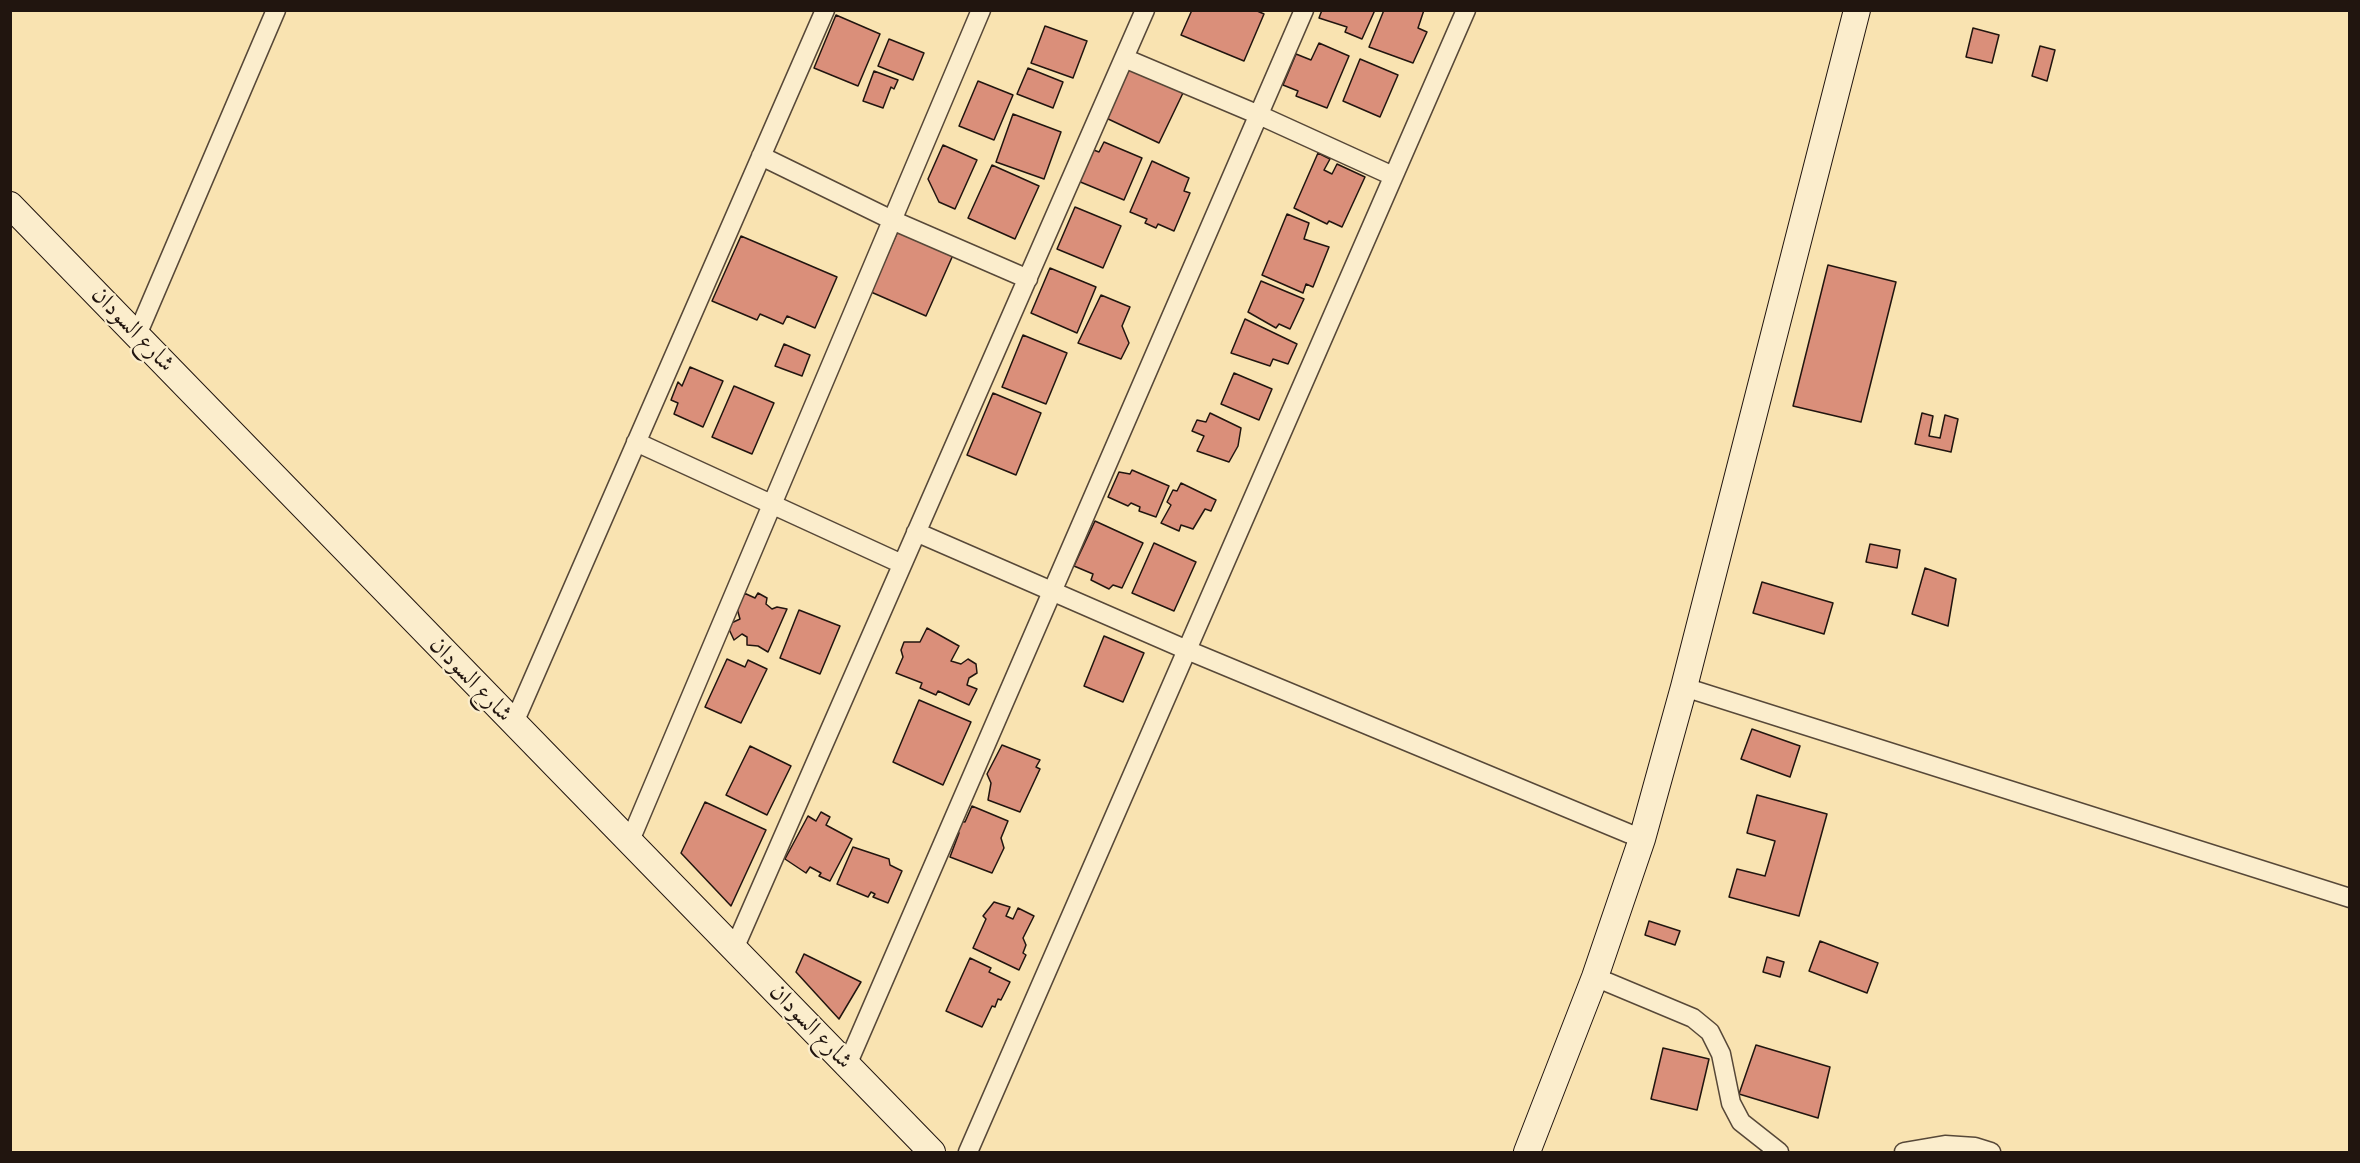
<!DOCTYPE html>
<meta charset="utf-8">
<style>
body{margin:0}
#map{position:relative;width:2360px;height:1163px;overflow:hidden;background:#f9e3b1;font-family:"Libre Bodoni",serif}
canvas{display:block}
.frame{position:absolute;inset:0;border:12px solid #21150f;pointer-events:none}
</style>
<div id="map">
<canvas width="2360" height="1163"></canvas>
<div class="frame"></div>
</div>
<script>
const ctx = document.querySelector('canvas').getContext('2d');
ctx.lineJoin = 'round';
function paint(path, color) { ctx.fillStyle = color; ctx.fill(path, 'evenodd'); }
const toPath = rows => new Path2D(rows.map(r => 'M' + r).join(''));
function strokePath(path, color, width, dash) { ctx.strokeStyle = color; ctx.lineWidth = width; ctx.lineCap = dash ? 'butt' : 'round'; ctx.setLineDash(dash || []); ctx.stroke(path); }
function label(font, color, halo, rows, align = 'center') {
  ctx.font = font + ' "Libre Bodoni",Amiri,serif'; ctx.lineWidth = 4.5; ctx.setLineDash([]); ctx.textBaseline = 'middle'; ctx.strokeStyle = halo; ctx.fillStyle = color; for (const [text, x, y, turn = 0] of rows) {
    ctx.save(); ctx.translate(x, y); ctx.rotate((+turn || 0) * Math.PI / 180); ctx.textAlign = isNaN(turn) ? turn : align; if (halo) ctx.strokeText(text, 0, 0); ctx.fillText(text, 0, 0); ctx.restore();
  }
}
const building = toPath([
 [1192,10,1255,10,1264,14,1244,61,1181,35,1192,10],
 [1322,10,1375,10,1362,39,1345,32,1347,27,1319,18,1322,10],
 [1384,10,1424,10,1418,28,1427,32,1413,63,1369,47,1384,10],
 [836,15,880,34,858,86,814,68,836,15],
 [1045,26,1087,41,1073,78,1031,63,1045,26],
 [1973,28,1999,35,1992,63,1966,57,1973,28],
 [889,39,924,53,913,80,878,66,889,39],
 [1319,43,1349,56,1327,108,1296,96,1298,91,1283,85,1296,54,1311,60,1319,43],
 [2040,46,2055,50,2047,81,2032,76,2040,46],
 [1360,59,1398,75,1380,117,1343,101,1360,59],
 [1129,66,1183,93,1159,143,1104,117,1129,66],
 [1028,68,1063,82,1053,108,1017,94,1028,68],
 [874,71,898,80,894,89,891,87,883,108,863,101,874,71],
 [978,81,1013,95,994,140,959,126,978,81],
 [1013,114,1061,132,1044,179,996,162,1013,114],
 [1104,142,1142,158,1124,200,1078,181,1091,149,1099,152,1104,142],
 [943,145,977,160,955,209,939,202,928,179,943,145],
 [1318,153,1330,159,1324,170,1332,174,1337,164,1365,177,1342,227,1329,221,1327,224,1294,208,1318,153],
 [1152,161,1189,178,1184,191,1190,193,1174,231,1158,224,1156,228,1145,223,1147,219,1130,212,1152,161],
 [992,165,1039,186,1015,239,968,218,992,165],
 [1075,207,1121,226,1103,268,1057,249,1075,207],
 [1287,214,1309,223,1304,239,1329,247,1313,287,1306,284,1303,293,1262,275,1287,214],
 [898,231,953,255,926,316,871,292,898,231],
 [741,236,837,277,815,328,787,316,783,324,760,314,757,320,712,301,741,236],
 [1828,265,1896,282,1861,422,1793,406,1828,265],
 [1050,268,1096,287,1077,333,1031,313,1050,268],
 [1261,281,1304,299,1290,329,1279,324,1276,328,1248,312,1261,281],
 [1101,295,1130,307,1122,326,1129,343,1121,359,1078,343,1101,295],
 [1245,319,1297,344,1288,364,1273,359,1270,366,1231,353,1245,319],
 [1023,335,1067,353,1046,404,1002,387,1023,335],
 [784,344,810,355,802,376,775,366,784,344],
 [690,367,723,381,703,427,674,414,678,403,671,400,678,382,682,386,690,367],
 [1234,373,1272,389,1259,420,1221,404,1234,373],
 [734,386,774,403,752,454,712,437,734,386],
 [993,393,1041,413,1016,475,967,455,993,393],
 [1210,413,1241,428,1238,446,1229,462,1197,451,1204,436,1192,431,1197,420,1206,422,1210,413],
 [1922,413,1933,416,1929,436,1940,438,1945,415,1958,419,1951,452,1915,444,1922,413],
 [1132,470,1169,486,1156,517,1139,511,1140,507,1131,503,1128,506,1108,497,1119,472,1130,474,1132,470],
 [1181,483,1216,500,1211,511,1205,509,1193,529,1181,525,1179,531,1161,523,1171,505,1167,502,1173,490,1177,491,1181,483],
 [1095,521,1143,543,1122,588,1113,585,1109,589,1091,580,1093,574,1074,566,1095,521],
 [1154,543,1196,562,1174,611,1132,593,1154,543],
 [1870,544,1900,550,1897,568,1866,562,1870,544],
 [1925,568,1956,579,1948,626,1912,614,1925,568],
 [1762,582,1833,603,1824,634,1753,613,1762,582],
 [744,593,755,598,758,593,767,598,766,604,772,609,777,607,787,609,768,652,758,646,747,645,747,637,742,634,734,640,727,625,740,619,736,605,744,593],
 [799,610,840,626,820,674,780,658,799,610],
 [927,628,959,646,951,661,961,664,968,659,976,664,977,673,969,678,967,685,977,689,969,705,938,691,936,695,920,688,922,683,896,673,903,657,901,650,904,642,920,642,927,628],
 [1104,636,1144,653,1123,702,1084,686,1104,636],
 [727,659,745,667,748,660,767,669,741,723,705,707,727,659],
 [919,700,971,722,943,785,893,762,919,700],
 [1752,729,1800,746,1790,777,1741,759,1752,729],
 [1002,745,1040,760,1036,767,1040,769,1020,812,988,800,991,783,987,774,1002,745],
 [750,746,791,766,767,815,726,795,750,746],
 [1757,795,1827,814,1799,916,1729,897,1737,869,1765,876,1775,841,1747,833,1757,795],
 [705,802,766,830,731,906,681,853,705,802],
 [972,806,1008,821,1001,838,1004,848,992,873,950,857,959,833,955,828,958,821,965,822,972,806],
 [821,812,830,817,826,825,852,839,830,881,819,876,821,873,810,867,806,873,785,859,808,816,816,821,821,812],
 [853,847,889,859,890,865,902,871,888,903,873,897,875,894,871,892,868,897,837,884,853,847],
 [994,902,1010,907,1006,916,1013,919,1018,908,1034,916,1023,938,1026,945,1023,953,1026,955,1019,970,973,948,986,919,983,916,994,902],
 [1649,921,1680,931,1675,945,1645,935,1649,921],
 [1820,941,1878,963,1867,993,1809,971,1820,941],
 [804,954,861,982,839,1019,796,972,804,954],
 [1767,957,1784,962,1780,977,1763,972,1767,957],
 [970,958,991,968,989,972,1010,982,1001,1000,998,999,995,1007,992,1006,982,1027,946,1011,970,958],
 [1756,1045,1830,1067,1818,1118,1739,1094,1756,1045],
 [1663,1048,1709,1059,1697,1110,1651,1099,1663,1048]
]);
paint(building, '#da8f7a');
strokePath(building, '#21150f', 1.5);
const street = toPath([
 [1124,58,1259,115,1393,176],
 [761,156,892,220,1028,279],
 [137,335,276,10],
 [636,442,902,564],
 [916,532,1187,650,1642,839],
 [1684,687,2350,898],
 [513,725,825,10],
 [629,843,981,10],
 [734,949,1145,10],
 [1595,977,1693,1018,1710,1032,1721,1054,1731,1103,1741,1122,1779,1152],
 [847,1065,1304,10],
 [968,1152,1466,10],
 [1904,1152,1945,1145,1975,1147,1991,1152]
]);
const secondary = toPath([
 [10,205,932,1152],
 [1527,1152,1595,977,1642,839,1684,687,1857,10]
]);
strokePath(street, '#574838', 21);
strokePath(secondary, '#21150f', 28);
strokePath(street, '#fbedcc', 18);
strokePath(secondary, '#fbedcc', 26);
label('24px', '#21150f', '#fbedcc', [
 ["شارع السودان",132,330,46],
 ["شارع السودان",470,680,46],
 ["شارع السودان",810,1027,46]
]);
</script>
